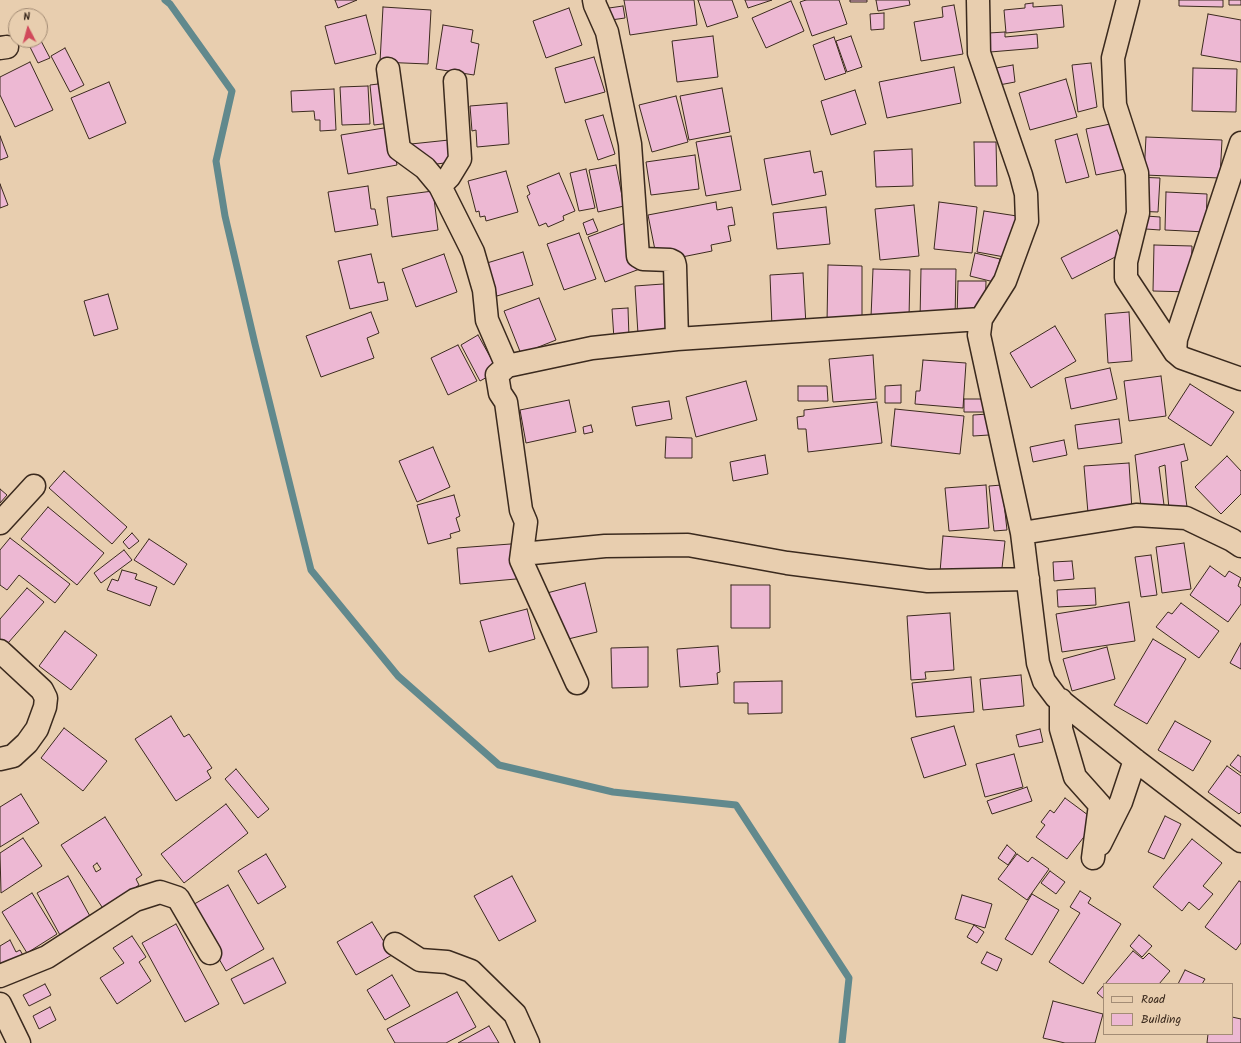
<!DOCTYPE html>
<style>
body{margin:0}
#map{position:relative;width:1241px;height:1043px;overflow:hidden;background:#e8ceaf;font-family:Kalam,sans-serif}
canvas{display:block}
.legend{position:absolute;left:1103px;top:983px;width:130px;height:52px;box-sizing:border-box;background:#e8ceaf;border:1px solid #a38c75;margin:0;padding:5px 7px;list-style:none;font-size:12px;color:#3b2a1e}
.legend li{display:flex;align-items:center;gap:8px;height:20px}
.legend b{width:20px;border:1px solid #a38c75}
.north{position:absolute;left:8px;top:8px;width:40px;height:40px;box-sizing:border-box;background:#e8ceaf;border:1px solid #a38c75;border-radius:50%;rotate:354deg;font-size:11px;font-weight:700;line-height:16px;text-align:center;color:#3b2a1e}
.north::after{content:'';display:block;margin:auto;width:14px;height:18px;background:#d1495b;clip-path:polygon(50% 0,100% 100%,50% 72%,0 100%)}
</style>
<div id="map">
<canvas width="1241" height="1043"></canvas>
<ul class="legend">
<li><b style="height:5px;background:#e8ceaf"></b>Road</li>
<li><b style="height:11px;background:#edb8d3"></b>Building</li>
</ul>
<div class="north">N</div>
</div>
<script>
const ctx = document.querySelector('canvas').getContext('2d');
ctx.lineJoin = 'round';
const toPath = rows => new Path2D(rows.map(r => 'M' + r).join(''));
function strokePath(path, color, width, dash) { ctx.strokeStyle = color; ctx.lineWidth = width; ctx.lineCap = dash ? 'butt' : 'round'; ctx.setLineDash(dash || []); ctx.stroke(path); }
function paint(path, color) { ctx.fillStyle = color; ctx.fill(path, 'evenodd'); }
strokePath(toPath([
 [165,0,170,4,232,91,216,161,225,216,255,344,311,570,398,676,499,765,613,792,736,805,849,978,842,1043]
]), '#61898d', 7);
const building = toPath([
 [335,0,357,0,338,8,335,0],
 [624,0,694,0,697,25,630,35,624,0],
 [698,0,732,0,738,17,707,27,698,0],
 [745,0,772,0,748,8,745,0],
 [806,0,839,0,847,24,812,36,800,2,806,0],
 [850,0,867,0,867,2,850,2,850,0],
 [876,0,909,0,910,5,878,11,876,0],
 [1179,0,1223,0,1223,7,1179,6,1179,0],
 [1229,0,1241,0,1241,5,1229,5,1229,0],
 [791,1,804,31,766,48,752,18,791,1],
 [1033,3,1033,7,1062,5,1064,27,1006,33,1004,10,1025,8,1025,4,1033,3],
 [954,5,963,54,921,61,914,22,943,17,942,7,954,5],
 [623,6,625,18,611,20,609,8,623,6],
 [383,7,431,10,428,64,380,62,383,7],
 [569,8,582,45,546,58,533,21,569,8],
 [884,13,884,29,871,30,870,14,884,13],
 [1208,14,1241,20,1241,62,1201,55,1208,14],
 [366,15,376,54,335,64,325,26,366,15],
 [443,25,473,30,471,42,479,44,474,75,436,69,443,25],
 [1005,32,1005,37,1037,34,1038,48,990,52,989,33,1005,32],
 [713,36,718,77,677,82,672,41,713,36],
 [851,36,862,67,847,72,836,41,851,36],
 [834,37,846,73,825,80,813,45,834,37],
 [40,39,50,58,38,63,28,43,35,40,40,39],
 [65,48,84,85,70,92,51,56,65,48],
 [594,57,605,92,565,103,555,68,594,57],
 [30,62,53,110,15,127,0,95,0,77,30,62],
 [1091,63,1097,107,1078,112,1072,65,1091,63],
 [1013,65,1015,82,999,85,996,68,1013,65],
 [954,67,961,103,887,118,879,82,954,67],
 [1193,68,1237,69,1236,112,1192,111,1193,68],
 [392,69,398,122,374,125,370,85,378,84,377,71,392,69],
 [1066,79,1077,117,1030,130,1019,93,1066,79],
 [109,82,126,123,89,139,71,98,109,82],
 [368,86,370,124,342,125,340,87,368,86],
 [722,88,730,132,689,140,680,96,722,88],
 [334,89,336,130,320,131,320,120,315,120,314,111,292,112,291,91,334,89],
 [855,90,866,124,831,135,821,101,855,90],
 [676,96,688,142,652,152,639,105,676,96],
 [507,103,509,144,477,147,476,130,472,131,470,106,507,103],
 [603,115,615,154,598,160,585,120,603,115],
 [1120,122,1130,168,1096,175,1086,129,1120,122],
 [390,127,397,165,348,174,341,135,390,127],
 [1077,134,1089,177,1066,183,1055,140,1077,134],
 [0,136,8,157,0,160,0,136],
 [731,136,741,190,706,196,696,142,731,136],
 [1146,137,1222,140,1220,178,1144,175,1146,137],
 [449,140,452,162,414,167,411,144,449,140],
 [974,142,996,142,997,186,975,186,974,142],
 [912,149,913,186,876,187,874,151,912,149],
 [810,151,814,173,822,171,826,195,772,205,764,159,810,151],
 [695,155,699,189,651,195,646,162,695,155],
 [616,165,624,206,598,212,589,170,616,165],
 [586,169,595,208,579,211,570,173,586,169],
 [506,171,518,212,486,221,485,216,480,217,479,211,476,212,468,181,506,171],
 [559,173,575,211,563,216,564,220,548,227,546,223,539,226,527,196,530,194,527,186,559,173],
 [1135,177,1160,178,1158,212,1133,211,1135,177],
 [0,184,8,205,0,208,0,184],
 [368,186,371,209,375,209,378,225,335,232,328,192,368,186],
 [433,191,438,230,392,237,387,197,433,191],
 [1166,192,1207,194,1206,232,1165,230,1166,192],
 [716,202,717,210,732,207,735,225,728,226,731,241,711,245,712,251,672,259,656,255,648,215,716,202],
 [939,202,977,207,972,253,934,249,939,202],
 [914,205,919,256,880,260,875,209,914,205],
 [826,207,830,244,777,249,773,213,826,207],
 [984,211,1017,216,1010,258,977,252,984,211],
 [1146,216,1160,217,1160,230,1146,229,1146,216],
 [593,219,598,231,587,235,583,223,593,219],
 [628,222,645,267,605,282,588,237,628,222],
 [1117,230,1127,251,1072,279,1061,258,1117,230],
 [579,233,596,279,564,290,547,244,579,233],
 [1154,245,1192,246,1191,292,1153,291,1154,245],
 [523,252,533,285,497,296,487,263,523,252],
 [975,253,1000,259,994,282,970,276,975,253],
 [371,254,378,283,384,282,388,300,350,309,338,261,371,254],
 [444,254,457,292,416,307,402,269,444,254],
 [828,265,862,266,862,324,827,323,828,265],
 [873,269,910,270,909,318,871,317,873,269],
 [921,269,956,269,955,320,920,320,921,269],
 [803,273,806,325,772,327,770,275,803,273],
 [958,281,986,281,985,318,957,318,958,281],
 [677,283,680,332,638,334,635,286,677,283],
 [108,294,118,329,94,336,84,301,108,294],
 [539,298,556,340,521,354,504,311,539,298],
 [628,308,629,338,614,339,612,309,628,308],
 [371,312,379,333,367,338,374,358,321,377,306,336,371,312],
 [1129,312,1132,361,1108,363,1105,314,1129,312],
 [1055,326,1076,361,1031,388,1010,353,1055,326],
 [478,335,498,371,480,381,461,345,478,335],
 [458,345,477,381,448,395,431,358,458,345],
 [873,355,876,399,833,402,829,359,873,355],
 [923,360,966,363,963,408,915,404,916,391,920,391,923,360],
 [1110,368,1117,399,1071,409,1065,378,1110,368],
 [1161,376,1166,416,1129,421,1124,381,1161,376],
 [746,381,757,420,696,437,686,397,746,381],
 [1190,384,1234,412,1211,446,1168,418,1190,384],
 [901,385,901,403,885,403,885,386,901,385],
 [798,386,827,386,828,401,798,401,798,386],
 [964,399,987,399,986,412,964,412,964,399],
 [569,400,576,432,526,443,520,410,569,400],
 [669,401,672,419,636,426,632,407,669,401],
 [877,402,882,443,808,452,806,429,798,429,797,417,804,416,804,410,877,402],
 [895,409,964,416,960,454,891,446,895,409],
 [988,414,989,435,973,436,973,415,988,414],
 [1119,419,1122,443,1078,449,1075,425,1119,419],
 [591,425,593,432,584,434,583,427,591,425],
 [666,437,692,438,692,458,665,458,666,437],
 [1064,440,1067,455,1033,462,1030,447,1064,440],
 [1184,444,1188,460,1181,462,1187,507,1169,509,1165,465,1159,467,1164,505,1141,507,1135,455,1184,444],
 [433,447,450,487,417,502,399,461,433,447],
 [765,455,768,474,733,481,730,462,765,455],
 [1227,456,1241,471,1241,494,1221,514,1195,487,1227,456],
 [1129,463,1132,510,1088,513,1084,466,1129,463],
 [64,471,127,527,112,544,49,488,64,471],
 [986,485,989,528,949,531,945,488,986,485],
 [1002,485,1007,530,994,531,989,486,1002,485],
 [0,489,7,495,0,503,0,489],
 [454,495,460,516,456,518,460,531,450,534,451,538,428,544,417,505,454,495],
 [48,507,104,553,77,585,21,539,48,507],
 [132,533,139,541,129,549,123,542,132,533],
 [943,536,1005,541,1001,577,940,572,943,536],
 [10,538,70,584,55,603,19,575,7,590,0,585,0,550,10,538],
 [149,539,187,564,174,585,134,560,149,539],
 [524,543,527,578,460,584,457,548,524,543],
 [1184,543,1191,589,1162,593,1156,547,1184,543],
 [124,550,132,560,101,583,94,573,124,550],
 [1151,555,1157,595,1141,597,1135,557,1151,555],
 [1072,561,1074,579,1054,581,1053,562,1072,561],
 [1210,566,1225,577,1229,571,1241,578,1238,586,1241,588,1241,604,1228,622,1190,595,1210,566],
 [122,570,137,574,135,579,157,587,150,606,107,590,112,579,118,581,122,570],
 [585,583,597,632,560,641,547,593,585,583],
 [731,585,770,585,770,628,731,628,731,585],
 [27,588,44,602,1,651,0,650,0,619,27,588],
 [1095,588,1096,605,1058,607,1057,590,1095,588],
 [1129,602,1135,641,1062,652,1056,614,1129,602],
 [1181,603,1219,631,1199,658,1156,627,1168,612,1172,614,1181,603],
 [527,609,535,639,489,652,480,621,527,609],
 [950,613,954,670,925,672,926,679,911,680,907,616,950,613],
 [65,631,97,655,71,690,39,666,65,631],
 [1153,639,1186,659,1147,724,1114,705,1153,639],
 [1241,643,1241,669,1230,663,1241,643],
 [718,646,720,672,717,673,718,684,680,687,677,649,718,646],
 [648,647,648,687,612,688,611,648,648,647],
 [1107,647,1115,679,1072,691,1063,659,1107,647],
 [1021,675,1024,706,983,710,980,679,1021,675],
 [971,677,974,712,916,717,912,683,971,677],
 [782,681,782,713,748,714,748,703,734,703,734,682,782,681],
 [171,716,184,737,189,734,212,768,207,771,211,778,176,801,135,739,171,716],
 [1175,721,1211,741,1193,771,1158,750,1175,721],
 [954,726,966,765,924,778,911,738,954,726],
 [64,728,107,761,83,791,41,758,64,728],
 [1040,729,1043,742,1019,747,1016,735,1040,729],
 [1014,754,1023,787,985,797,976,764,1014,754],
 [1238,755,1241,757,1241,773,1230,765,1238,755],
 [1227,766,1241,776,1241,812,1239,814,1208,792,1227,766],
 [236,769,269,809,258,818,225,779,236,769],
 [1027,787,1032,801,992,814,987,801,1027,787],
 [21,794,39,823,0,847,0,807,21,794],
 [1065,798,1096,821,1067,859,1036,837,1045,825,1041,822,1050,810,1054,813,1065,798],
 [226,804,248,833,184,883,161,854,226,804],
 [1165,816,1181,824,1164,859,1148,852,1165,816],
 [105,817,142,875,136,879,139,885,136,887,139,891,106,913,61,845,105,817],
 [97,863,101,869,96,872,93,866,97,863],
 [23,838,42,866,1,893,0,853,23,838],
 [1192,839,1222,863,1203,886,1213,894,1199,910,1189,902,1182,911,1153,887,1192,839],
 [1007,845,1016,853,1008,865,998,858,1007,845],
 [266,854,286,887,258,904,238,871,266,854],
 [1017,854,1028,862,1032,857,1049,869,1027,900,998,879,1017,854],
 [1050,871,1065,882,1056,894,1041,883,1050,871],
 [68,876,91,918,60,935,37,893,68,876],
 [512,876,536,921,499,941,474,896,512,876],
 [1239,881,1241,882,1241,943,1236,950,1205,927,1239,881],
 [228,885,264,949,226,971,189,907,228,885],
 [1080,891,1091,898,1088,903,1121,924,1083,984,1049,962,1080,913,1070,907,1080,891],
 [32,893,57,934,27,953,2,912,32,893],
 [1032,894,1059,910,1032,955,1005,939,1032,894],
 [962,895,992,904,985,928,955,919,962,895],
 [372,922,392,955,356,975,337,942,372,922],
 [176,924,219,1004,185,1022,142,943,176,924],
 [974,925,984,932,977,943,967,937,974,925],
 [1139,935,1152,946,1142,957,1130,946,1139,935],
 [132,936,146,957,139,962,151,981,117,1004,100,978,124,963,113,948,132,936],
 [10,940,16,952,20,950,31,970,0,974,0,946,10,940],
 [1133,951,1143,959,1149,953,1170,971,1159,984,1105,984,1133,951],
 [987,952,1002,959,997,971,981,963,987,952],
 [273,958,286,983,244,1004,231,979,273,958],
 [1185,970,1205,979,1202,984,1178,984,1185,970],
 [392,975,410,1006,385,1020,367,990,392,975],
 [45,984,51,995,29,1006,23,995,45,984],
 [1104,985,1104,999,1097,993,1104,985],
 [457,992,476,1027,446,1043,395,1043,387,1029,457,992],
 [1053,1001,1103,1014,1095,1043,1065,1043,1043,1038,1053,1001],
 [50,1007,56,1020,39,1029,33,1016,50,1007],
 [1232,1017,1241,1019,1241,1043,1207,1043,1208,1034,1232,1034,1232,1017],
 [489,1026,499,1043,458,1043,489,1026]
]);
paint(building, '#edb8d3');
strokePath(building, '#3b2a1e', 1);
const street = toPath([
 [594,0,595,5,607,32,630,144,638,256,643,259,670,260,674,262,675,266,677,339],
 [978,0,979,53,1021,175,1026,194,1027,221,1005,281,981,319,979,335,1022,533,1038,663,1044,681,1056,697,1135,760,1241,841],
 [1128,0,1113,58,1115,105,1137,173,1138,213,1126,262,1126,278,1175,352,1182,358,1241,379],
 [0,48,7,47],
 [388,69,399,149,425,168,440,186,473,252,484,290,487,320,507,366],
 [440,186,449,177,460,159,455,81],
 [1175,352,1176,339,1241,143],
 [0,523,34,486],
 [1022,533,1136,515,1186,518,1232,540,1241,546],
 [522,554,605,546,688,545,787,563,928,581,1028,579],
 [0,651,42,690,46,698,45,707,37,729,27,743,13,756,0,759],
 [577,683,521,560,526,522,521,510,506,402,500,393,497,375,507,366,592,348,677,339,981,319],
 [1061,700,1061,729,1075,777,1100,805,1093,858],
 [1100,844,1121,802,1135,760],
 [395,944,420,960,447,962,471,971,515,1014,528,1043],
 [0,976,47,957,135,900,160,892,178,898,210,953]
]);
const secondary = toPath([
 [0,1004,19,1043]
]);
strokePath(street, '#3b2a1e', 25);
strokePath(secondary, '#3b2a1e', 25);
strokePath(street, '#e8ceaf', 22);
strokePath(secondary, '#e8ceaf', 22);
</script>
